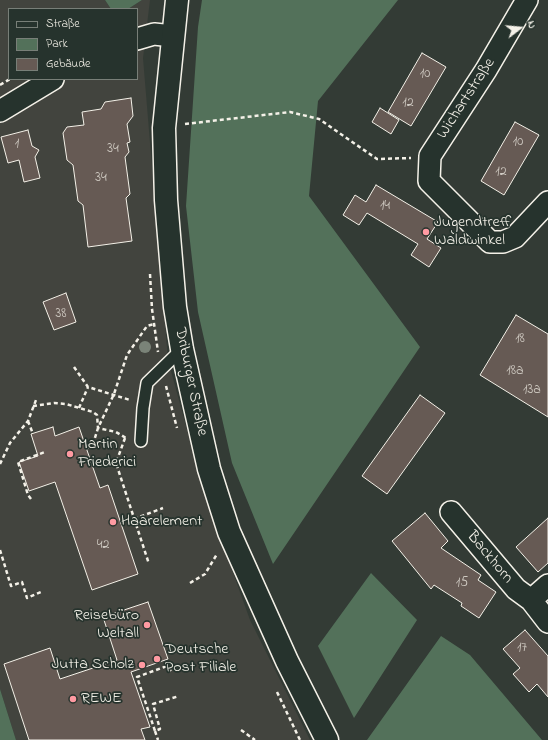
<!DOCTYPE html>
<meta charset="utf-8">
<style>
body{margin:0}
#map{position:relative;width:548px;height:740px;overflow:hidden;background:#333b35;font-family:"Indie Flower",sans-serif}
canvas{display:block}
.legend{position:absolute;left:8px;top:8px;width:130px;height:72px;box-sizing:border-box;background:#26332d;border:1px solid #787f78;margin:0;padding:5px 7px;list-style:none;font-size:12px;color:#f4f1e8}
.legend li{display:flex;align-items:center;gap:8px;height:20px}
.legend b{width:20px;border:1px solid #787f78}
.north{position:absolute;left:500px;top:8px;width:40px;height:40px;-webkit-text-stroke:3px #26332d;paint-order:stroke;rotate:74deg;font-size:11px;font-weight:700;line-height:16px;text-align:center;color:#f4f1e8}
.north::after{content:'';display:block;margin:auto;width:14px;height:18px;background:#f4f1e8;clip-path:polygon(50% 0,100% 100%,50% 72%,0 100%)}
</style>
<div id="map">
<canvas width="548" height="740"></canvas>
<ul class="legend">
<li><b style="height:5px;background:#26332d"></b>Straße</li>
<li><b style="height:11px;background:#53715a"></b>Park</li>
<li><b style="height:11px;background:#665a54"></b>Gebäude</li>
</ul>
<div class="north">N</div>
</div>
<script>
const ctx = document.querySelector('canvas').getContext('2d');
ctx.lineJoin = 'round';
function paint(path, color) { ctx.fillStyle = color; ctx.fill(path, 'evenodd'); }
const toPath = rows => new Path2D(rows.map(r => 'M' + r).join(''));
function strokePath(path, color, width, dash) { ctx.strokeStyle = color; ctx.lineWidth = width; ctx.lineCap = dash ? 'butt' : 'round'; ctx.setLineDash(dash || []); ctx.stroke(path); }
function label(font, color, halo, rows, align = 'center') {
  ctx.font = font + ' "Indie Flower",sans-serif'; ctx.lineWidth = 3.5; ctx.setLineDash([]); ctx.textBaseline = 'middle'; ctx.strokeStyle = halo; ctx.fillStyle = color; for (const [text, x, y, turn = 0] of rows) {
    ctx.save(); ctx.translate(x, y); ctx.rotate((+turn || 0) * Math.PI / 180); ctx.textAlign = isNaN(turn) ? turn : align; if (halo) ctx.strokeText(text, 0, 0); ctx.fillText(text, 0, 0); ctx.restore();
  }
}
paint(toPath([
 [0,0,105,0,111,9,9,9,9,79,137,79,137,9,128,9,142,0,150,0,143,58,168,360,204,492,250,620,310,740,16,740,0,689]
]), '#42443e');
paint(toPath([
 [105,0,142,0,128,9,111,9],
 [202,0,398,0,318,101,309,196,420,347,273,564,232,463,198,312,186,206,198,27],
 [371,573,417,620,354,718,318,646],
 [441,636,470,655,542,740,367,740],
 [0,689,16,740,0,740]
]), '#53715a');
const building = toPath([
 [422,53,446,67,411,126,388,112,422,53],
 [131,98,133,116,127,124,130,142,127,143,129,152,125,157,130,194,126,198,132,241,88,247,83,205,78,201,73,165,67,160,63,133,67,127,84,125,82,112,101,109,105,102,131,98],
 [380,108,399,120,391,134,372,122,380,108],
 [515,122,539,135,504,195,481,181,515,122],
 [28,130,32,146,39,150,35,157,40,178,24,182,19,160,8,163,1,137,28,130],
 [376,185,438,222,427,239,441,248,429,267,411,255,418,244,367,213,359,225,343,215,355,195,366,202,376,185],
 [66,293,76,322,54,330,43,302,66,293],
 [516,315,548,334,548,417,480,375,516,315],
 [420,395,445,413,387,494,362,476,420,395],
 [53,427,55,436,79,427,100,488,108,485,138,574,92,590,55,482,29,491,19,462,38,456,31,434,53,427],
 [425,513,448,541,441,548,481,575,478,580,496,592,479,618,461,606,462,603,434,585,431,589,392,541,425,513],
 [548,518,548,563,538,572,516,547,548,518],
 [148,602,168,659,131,672,150,727,141,729,145,740,29,740,4,664,50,648,60,679,117,660,103,617,148,602],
 [525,630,548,656,548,697,537,684,529,692,513,674,520,668,503,649,525,630]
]);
paint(building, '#665a54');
strokePath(building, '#f4f1e8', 1);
const lane = toPath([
 [141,441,143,408,147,383,182,349]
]);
const street = toPath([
 [527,0,486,70,430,156,429,181,490,242,503,242,515,237,548,202],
 [137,39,154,34,173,36],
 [0,111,53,79],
 [451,512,516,589,531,600],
 [548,585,531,600,548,622]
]);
const secondary = toPath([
 [177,0,164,128,166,200,175,307,182,349,209,469,229,532,287,661,327,740]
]);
strokePath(lane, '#f4f1e8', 14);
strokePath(street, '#f4f1e8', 24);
strokePath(secondary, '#f4f1e8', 25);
strokePath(toPath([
 [0,85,10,79],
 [185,124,290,112,319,119,377,159,411,158],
 [150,274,152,309,158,352],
 [74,367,88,387,130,400],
 [166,386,177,428],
 [33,406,54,403,66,404,93,412,97,415,98,428,116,432,126,438],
 [79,408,88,387],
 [28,421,33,434],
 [125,438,116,463,149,564],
 [87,448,91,447,94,441,98,428,114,394,127,355,147,326,154,324],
 [0,464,10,443,28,421,36,400],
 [31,499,28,495,18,462,45,452],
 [134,519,163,508],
 [0,550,11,586,22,582,27,598,41,592],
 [190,583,205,574,217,554],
 [171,671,167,666,137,677,155,731,160,729,153,704,179,696],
 [277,692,300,740],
 [241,730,255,740],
 [155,731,158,740]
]), '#f4f1e8', 2.5, [4, 3]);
strokePath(lane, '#26332d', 11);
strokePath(street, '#26332d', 21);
strokePath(secondary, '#26332d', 22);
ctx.fillStyle = '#7a8378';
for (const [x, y] of [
 [145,347]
]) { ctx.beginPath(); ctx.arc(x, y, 6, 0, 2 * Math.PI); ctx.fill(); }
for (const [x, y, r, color] of [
 [426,232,4,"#ff9aa2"],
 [70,454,4,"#ff9aa2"],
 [113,522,4,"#ff9aa2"],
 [147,625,4,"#ff9aa2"],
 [157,659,4,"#ff9aa2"],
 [142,665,4,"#ff9aa2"],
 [73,699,4,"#ff9aa2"]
]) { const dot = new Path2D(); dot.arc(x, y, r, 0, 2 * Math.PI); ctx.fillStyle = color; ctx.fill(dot); strokePath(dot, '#26332d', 1.5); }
label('14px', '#d0cbc3', null, [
 ["10",425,75],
 ["12",408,104],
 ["10",518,143],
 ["1",17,145],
 ["34",113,150],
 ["12",501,173],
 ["34",101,179],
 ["14",385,207],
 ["38",61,315],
 ["18",520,340],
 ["18a",515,372],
 ["13a",532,391],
 ["42",103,546],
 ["15",462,584],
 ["17",522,649]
]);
label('16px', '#f4f1e8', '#26332d', [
 ["Wichartstraße",467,99,-57],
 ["Driburger Straße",190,382,78],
 ["Backhorn",489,558,50]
]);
label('16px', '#f4f1e8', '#26332d', [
 ["Jugendtreff",434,223],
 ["Waldwinkel",434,241],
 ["Martin",78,445],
 ["Friederici",78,463],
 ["Haarelement",121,522],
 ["Reisebüro",139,616,"right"],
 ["Weltall",139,634,"right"],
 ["Deutsche",165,650],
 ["Post Filiale",165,668],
 ["Jutta Scholz",134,665,"right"],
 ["REWE",81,699]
], 'left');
</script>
